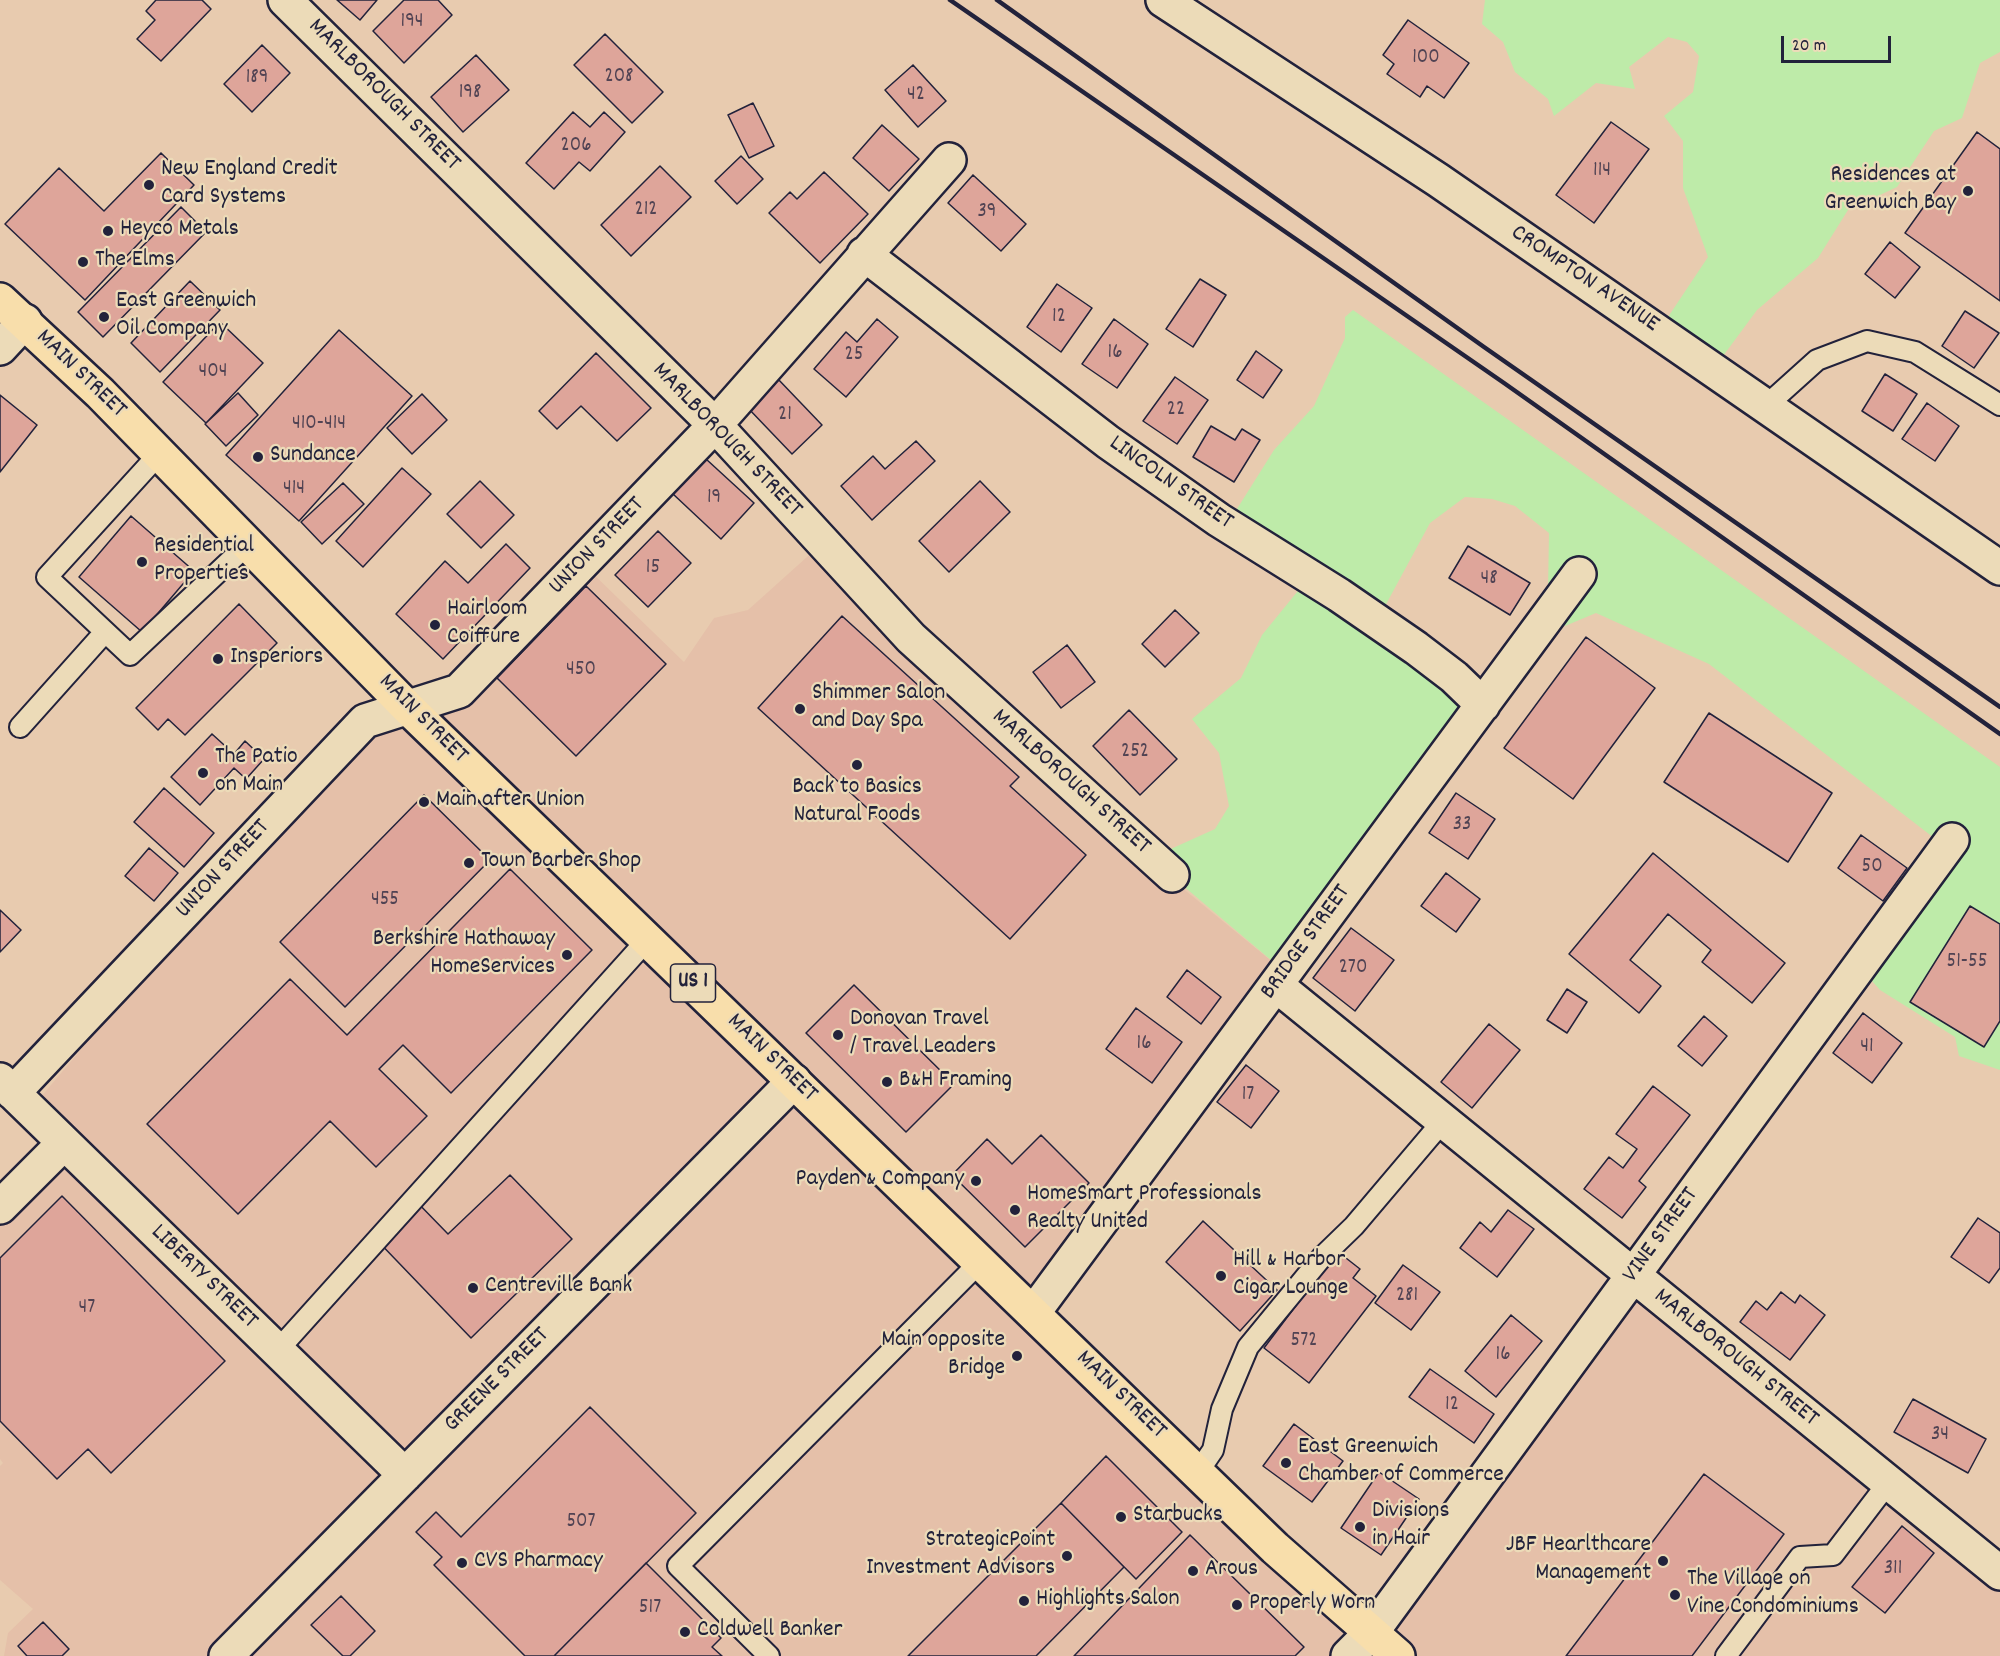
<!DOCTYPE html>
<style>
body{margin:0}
#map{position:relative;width:2000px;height:1656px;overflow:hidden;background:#e8cbaf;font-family:Dekko,sans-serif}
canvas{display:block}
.scale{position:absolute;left:1781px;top:36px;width:110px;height:27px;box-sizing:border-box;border:3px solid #22223b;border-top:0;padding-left:8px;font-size:18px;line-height:21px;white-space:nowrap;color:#22223b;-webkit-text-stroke:4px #ecdbb8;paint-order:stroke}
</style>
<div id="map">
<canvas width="2000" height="1656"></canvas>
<div class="scale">20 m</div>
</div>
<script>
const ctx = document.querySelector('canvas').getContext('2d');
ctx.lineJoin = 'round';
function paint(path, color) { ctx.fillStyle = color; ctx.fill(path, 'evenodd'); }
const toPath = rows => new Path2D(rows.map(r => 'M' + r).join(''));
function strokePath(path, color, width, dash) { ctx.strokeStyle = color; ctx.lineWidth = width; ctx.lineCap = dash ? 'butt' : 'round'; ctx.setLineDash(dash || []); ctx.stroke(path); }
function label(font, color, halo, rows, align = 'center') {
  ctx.font = font + ' Dekko,sans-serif'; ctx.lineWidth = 4.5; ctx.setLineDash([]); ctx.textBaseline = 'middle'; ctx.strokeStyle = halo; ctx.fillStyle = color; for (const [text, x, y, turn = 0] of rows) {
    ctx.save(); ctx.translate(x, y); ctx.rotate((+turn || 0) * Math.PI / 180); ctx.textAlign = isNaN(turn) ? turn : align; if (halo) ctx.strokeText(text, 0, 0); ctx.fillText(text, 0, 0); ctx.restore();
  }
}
paint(toPath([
 [817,548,1153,857,1186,891,1291,977,1036,1305,1391,1637,1631,1298,1644,1285,2000,1562,2000,1656,4,1656,8,1633,33,1609,0,1580,0,1466,3,1463,0,1459,0,1207,56,1149,35,1104,132,989,364,734,423,710,587,568,684,662,714,618,748,610]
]), '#e5c0a9');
paint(toPath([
 [1485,0,2000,0,2000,52,1980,63,1962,118,1934,131,1897,187,1848,210,1818,258,1757,310,1712,371,1658,332,1708,257,1683,188,1683,141,1664,116,1693,92,1699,56,1687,42,1668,37,1629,67,1635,89,1596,83,1554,116,1548,99,1515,72,1503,42,1482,24],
 [1353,310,2000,767,2000,1070,1959,1056,1955,1037,1880,990,1872,981,1946,868,1947,848,1709,664,1596,613,1565,626,1548,590,1549,533,1515,506,1492,499,1465,497,1430,523,1384,608,1476,702,1291,977,1162,868,1153,857,1215,829,1229,806,1219,753,1192,719,1241,678,1262,635,1306,581,1230,520,1274,450,1314,406,1345,338,1345,317]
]), '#beeba9');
const building = toPath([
 [156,0,202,0,211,9,161,61,137,39,155,20,146,11,156,0],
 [337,0,377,0,360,20,337,0],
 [404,0,438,0,452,15,404,63,373,31,404,0],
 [1408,20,1469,63,1444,98,1427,86,1420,97,1387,74,1394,64,1383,55,1408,20],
 [605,34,663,92,632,123,574,65,605,34],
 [262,45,290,73,252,112,224,84,262,45],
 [476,55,509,90,463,132,431,97,476,55],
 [913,65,946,101,918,127,885,90,913,65],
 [753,103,774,146,749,158,728,115,753,103],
 [573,112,590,127,604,112,625,132,590,171,579,162,554,189,526,163,573,112],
 [1611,122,1649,149,1594,223,1556,195,1611,122],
 [882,125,919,159,889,191,853,158,882,125],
 [1977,132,2000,149,2000,301,1905,233,1977,132],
 [161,153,194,185,85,300,5,224,59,168,104,211,161,153],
 [741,156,763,179,737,204,715,181,741,156],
 [660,166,691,197,631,256,601,225,660,166],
 [824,172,868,214,820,263,769,213,790,192,797,199,824,172],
 [973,175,1026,224,1001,251,948,203,973,175],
 [181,207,206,232,103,337,78,312,181,207],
 [1890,242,1920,267,1895,298,1865,274,1890,242],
 [1200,279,1226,295,1193,347,1166,329,1200,279],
 [190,281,220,310,160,372,131,343,190,281],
 [1057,284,1092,308,1061,352,1027,327,1057,284],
 [1965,311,1999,333,1974,368,1942,346,1965,311],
 [877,319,898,337,846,397,814,369,846,332,857,342,877,319],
 [1114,319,1148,344,1117,388,1082,364,1114,319],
 [220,322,263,363,206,423,163,382,220,322],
 [339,330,412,396,299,521,226,455,339,330],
 [1256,351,1282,370,1263,398,1237,380,1256,351],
 [596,353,651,408,617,441,581,406,557,429,539,411,596,353],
 [1885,374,1917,394,1893,431,1862,411,1885,374],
 [1175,377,1208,400,1177,444,1143,421,1175,377],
 [777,378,822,425,792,454,747,407,777,378],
 [238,393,258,415,226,446,205,424,238,393],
 [422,394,447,420,412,454,387,428,422,394],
 [0,395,37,425,0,472,0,395],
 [1927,403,1959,426,1935,461,1902,439,1927,403],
 [1211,426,1235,440,1242,429,1260,440,1234,482,1193,457,1211,426],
 [916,441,935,461,872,520,841,486,873,456,885,469,916,441],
 [706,459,754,503,721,539,673,494,706,459],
 [402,468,431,494,363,567,336,541,402,468],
 [480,481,514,515,481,548,447,514,480,481],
 [980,481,1010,512,949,572,919,541,980,481],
 [343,483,364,504,322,544,301,522,343,483],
 [131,516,194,571,142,632,79,577,131,516],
 [658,531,691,563,648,607,615,575,658,531],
 [506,544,530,568,443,659,396,614,445,561,468,583,506,544],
 [1468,546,1530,583,1510,615,1449,578,1468,546],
 [586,586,666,664,576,756,497,678,586,586],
 [239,604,277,643,185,735,168,719,158,730,136,708,239,604],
 [1175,610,1199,633,1165,667,1142,644,1175,610],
 [842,616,1019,777,1010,786,1086,855,1010,939,758,708,842,616],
 [1586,637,1655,688,1573,799,1504,748,1586,637],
 [1067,645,1095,682,1061,708,1033,672,1067,645],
 [1129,710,1177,759,1140,795,1093,746,1129,710],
 [1709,713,1832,793,1788,862,1664,782,1709,713],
 [212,734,234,754,245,741,264,759,246,779,234,768,200,805,171,777,212,734],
 [164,788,214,833,184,867,134,822,164,788],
 [1456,793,1495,819,1468,859,1429,833,1456,793],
 [424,795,490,860,345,1007,280,942,424,795],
 [1861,835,1907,868,1883,901,1838,868,1861,835],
 [149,848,178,873,154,901,125,876,149,848],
 [1653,853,1785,963,1752,1003,1702,962,1711,950,1668,914,1630,960,1661,986,1639,1013,1569,954,1653,853],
 [510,869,592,950,451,1093,403,1045,379,1069,427,1116,376,1167,330,1121,238,1214,147,1124,290,979,347,1035,510,869],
 [1446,873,1480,899,1456,932,1421,906,1446,873],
 [1970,906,2000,924,2000,1021,1984,1047,1910,1002,1970,906],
 [0,910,21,930,0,952,0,910],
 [1351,928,1394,960,1355,1011,1313,978,1351,928],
 [1187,970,1221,997,1201,1024,1167,997,1187,970],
 [854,985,954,1084,906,1132,806,1033,854,985],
 [1567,989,1587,1002,1567,1033,1547,1020,1567,989],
 [1136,1008,1182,1042,1152,1083,1106,1049,1136,1008],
 [1863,1013,1902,1043,1872,1083,1833,1053,1863,1013],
 [1704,1016,1727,1036,1702,1066,1678,1046,1704,1016],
 [1489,1024,1520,1050,1472,1108,1441,1082,1489,1024],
 [1246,1065,1279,1091,1251,1128,1217,1102,1246,1065],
 [1653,1086,1690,1115,1639,1181,1646,1187,1622,1218,1584,1189,1609,1157,1623,1168,1637,1149,1616,1134,1653,1086],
 [1041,1135,1089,1183,1025,1247,952,1175,987,1139,1012,1164,1041,1135],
 [510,1175,572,1239,471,1338,372,1235,412,1197,448,1234,510,1175],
 [62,1196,225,1361,111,1473,88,1449,57,1479,0,1421,0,1258,62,1196],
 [1508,1210,1534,1229,1497,1277,1460,1248,1480,1222,1491,1232,1508,1210],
 [1978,1218,2000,1233,2000,1268,1989,1283,1951,1257,1978,1218],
 [1203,1221,1277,1290,1240,1331,1166,1262,1203,1221],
 [1337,1251,1360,1269,1353,1278,1376,1296,1309,1383,1264,1348,1337,1251],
 [1403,1265,1440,1292,1411,1330,1375,1303,1403,1265],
 [1781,1292,1795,1303,1800,1295,1825,1315,1790,1360,1740,1322,1756,1301,1767,1310,1781,1292],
 [1511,1315,1542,1341,1496,1397,1465,1371,1511,1315],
 [1430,1369,1494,1414,1474,1443,1409,1397,1430,1369],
 [1913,1399,1986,1439,1968,1473,1894,1432,1913,1399],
 [590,1407,696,1513,554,1656,525,1656,434,1565,442,1557,416,1532,436,1512,461,1537,590,1407],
 [1294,1424,1343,1461,1312,1502,1263,1466,1294,1424],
 [1106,1456,1182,1532,1136,1579,1061,1503,1106,1456],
 [1379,1472,1419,1499,1381,1555,1341,1528,1379,1472],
 [1704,1474,1784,1534,1692,1656,1566,1656,1704,1474],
 [1061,1503,1124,1567,1036,1656,908,1656,1061,1503],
 [1902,1526,1934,1553,1885,1613,1852,1587,1902,1526],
 [1190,1535,1304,1647,1295,1656,1074,1656,1190,1535],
 [646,1563,721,1638,712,1647,722,1656,554,1656,646,1563],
 [341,1596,375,1631,350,1656,343,1656,311,1625,341,1596],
 [43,1622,69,1649,62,1656,27,1656,18,1646,43,1622]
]);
paint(building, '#dea59a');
strokePath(building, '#22223b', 1.5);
const service = toPath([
 [1767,405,1817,360,1867,341,1915,352,2000,405],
 [159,454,47,577,130,655,248,544],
 [20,727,105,632],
 [277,1351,648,939],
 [1198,1472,1213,1450,1222,1409,1248,1347,1322,1257,1354,1226,1443,1121],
 [769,1656,678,1566,981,1261],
 [1726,1656,1800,1557,1833,1555,1888,1483]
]);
const minor = toPath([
 [285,0,715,425,911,638,1172,875],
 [864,254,1108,442,1219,520,1339,595,1416,648,1454,677,1483,705],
 [0,348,25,321],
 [1276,985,2000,1573],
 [0,1080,405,1475],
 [13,1093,365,721,459,691,715,425,949,160],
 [0,1207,64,1143],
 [1034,1312,1579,574],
 [226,1656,794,1081],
 [1348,1656,1372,1632,1952,840]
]);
const tertiary = toPath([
 [1163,0,1438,180,2000,568]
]);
const primary = toPath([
 [0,300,100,393,407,707,1275,1548,1398,1656]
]);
strokePath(service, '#22223b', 24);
strokePath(minor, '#22223b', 38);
strokePath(tertiary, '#22223b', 38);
strokePath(primary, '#22223b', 38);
strokePath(service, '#ecdbb8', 20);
strokePath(minor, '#ecdbb8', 33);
strokePath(tertiary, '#ecdbb8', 33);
strokePath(primary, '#f8deab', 33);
strokePath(toPath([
 [950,0,1504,383,2000,734],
 [997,0,1484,347,2000,707]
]), '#22223b', 4.5);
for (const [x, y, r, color] of [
 [149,185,6,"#22223b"],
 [1968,191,6,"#22223b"],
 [108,231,6,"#22223b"],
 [83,262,6,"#22223b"],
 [104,317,6,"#22223b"],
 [258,457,6,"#22223b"],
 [142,562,6,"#22223b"],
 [435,625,6,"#22223b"],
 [218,659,6,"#22223b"],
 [800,709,6,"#22223b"],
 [857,765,6,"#22223b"],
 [203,773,6,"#22223b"],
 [424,802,6,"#22223b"],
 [469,863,6,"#22223b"],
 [567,955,6,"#22223b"],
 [838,1035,6,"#22223b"],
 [887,1082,6,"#22223b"],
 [976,1181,6,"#22223b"],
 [1015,1210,6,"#22223b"],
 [1221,1276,6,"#22223b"],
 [473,1288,6,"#22223b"],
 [1017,1356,6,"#22223b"],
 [1286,1463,6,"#22223b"],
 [1121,1517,6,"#22223b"],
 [1360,1527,6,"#22223b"],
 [1067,1556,6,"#22223b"],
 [1663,1561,6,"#22223b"],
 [462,1563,6,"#22223b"],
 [1193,1571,6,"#22223b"],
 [1675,1595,6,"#22223b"],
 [1024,1601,6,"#22223b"],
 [1237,1605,6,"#22223b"],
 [685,1632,6,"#22223b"]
]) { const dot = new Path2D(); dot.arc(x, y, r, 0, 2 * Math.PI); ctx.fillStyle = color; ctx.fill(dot); strokePath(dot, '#ecdbb8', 2); }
label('21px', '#514353', null, [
 ["194",412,23],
 ["100",1426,59],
 ["208",619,78],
 ["189",257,79],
 ["198",470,94],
 ["42",916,96],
 ["206",576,147],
 ["114",1602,172],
 ["212",646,211],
 ["39",987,213],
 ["12",1059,318],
 ["16",1115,354],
 ["25",854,356],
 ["404",213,373],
 ["22",1176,411],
 ["21",785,416],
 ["410-414",319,425],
 ["414",294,490],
 ["19",714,499],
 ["15",653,569],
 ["48",1489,580],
 ["450",581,671],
 ["252",1135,753],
 ["33",1462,826],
 ["50",1872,868],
 ["455",385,901],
 ["51-55",1967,963],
 ["270",1353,969],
 ["16",1144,1045],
 ["41",1867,1048],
 ["17",1248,1096],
 ["281",1407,1297],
 ["47",87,1309],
 ["572",1304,1342],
 ["16",1503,1356],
 ["12",1452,1406],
 ["34",1940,1436],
 ["507",581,1523],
 ["311",1893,1570],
 ["517",650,1609]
]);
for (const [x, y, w] of [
 [693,983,45]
]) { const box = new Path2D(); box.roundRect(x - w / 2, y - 19, w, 38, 4.5); ctx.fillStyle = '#ecdbb8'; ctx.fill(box); strokePath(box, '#22223b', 1.5); }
label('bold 22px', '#22223b', null, [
 ["US 1",693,983]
]);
label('24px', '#22223b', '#ecdbb8', [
 ["MARLBOROUGH STREET",383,96,45],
 ["CROMPTON AVENUE",1584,280,34],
 ["MAIN STREET",80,375,44],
 ["MARLBOROUGH STREET",726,441,46],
 ["LINCOLN STREET",1170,484,35],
 ["UNION STREET",598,547,-46],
 ["MAIN STREET",422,720,45],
 ["MARLBOROUGH STREET",1070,783,42],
 ["UNION STREET",224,870,-47],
 ["BRIDGE STREET",1307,943,-54],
 ["MAIN STREET",771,1059,44],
 ["VINE STREET",1662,1236,-54],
 ["LIBERTY STREET",203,1278,44],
 ["MARLBOROUGH STREET",1735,1359,39],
 ["GREENE STREET",498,1381,-45],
 ["MAIN STREET",1120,1396,44]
]);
label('24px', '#22223b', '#ecdbb8', [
 ["New England Credit",161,171],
 ["Card Systems",161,199],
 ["Residences at",1956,177,"right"],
 ["Greenwich Bay",1956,205,"right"],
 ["Heyco Metals",120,231],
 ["The Elms",95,262],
 ["East Greenwich",116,303],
 ["Oil Company",116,331],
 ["Sundance",270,457],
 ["Residential",154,548],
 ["Properties",154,576],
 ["Hairloom",447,611],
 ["Coiffure",447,639],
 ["Insperiors",230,659],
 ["Shimmer Salon",812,695],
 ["and Day Spa",812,723],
 ["The Patio",215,759],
 ["on Main",215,787],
 ["Back to Basics",857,789,"center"],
 ["Natural Foods",857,817,"center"],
 ["Main after Union",436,802],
 ["Town Barber Shop",481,863],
 ["Berkshire Hathaway",555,941,"right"],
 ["HomeServices",555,969,"right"],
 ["Donovan Travel",850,1021],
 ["/ Travel Leaders",850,1049],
 ["B&H Framing",899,1082],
 ["Payden & Company",964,1181,"right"],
 ["HomeSmart Professionals",1027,1196],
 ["Realty United",1027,1224],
 ["Hill & Harbor",1233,1262],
 ["Cigar Lounge",1233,1290],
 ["Centreville Bank",485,1288],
 ["Main opposite",1005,1342,"right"],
 ["Bridge",1005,1370,"right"],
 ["East Greenwich",1298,1449],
 ["Chamber of Commerce",1298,1477],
 ["Divisions",1372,1513],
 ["in Hair",1372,1541],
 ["Starbucks",1133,1517],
 ["StrategicPoint",1055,1542,"right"],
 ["Investment Advisors",1055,1570,"right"],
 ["JBF Hearlthcare",1651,1547,"right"],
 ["Management",1651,1575,"right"],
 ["CVS Pharmacy",474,1563],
 ["Arous",1205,1571],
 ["The Village on",1687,1581],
 ["Vine Condominiums",1687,1609],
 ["Highlights Salon",1036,1601],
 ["Properly Worn",1249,1605],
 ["Coldwell Banker",697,1632]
], 'left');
</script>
